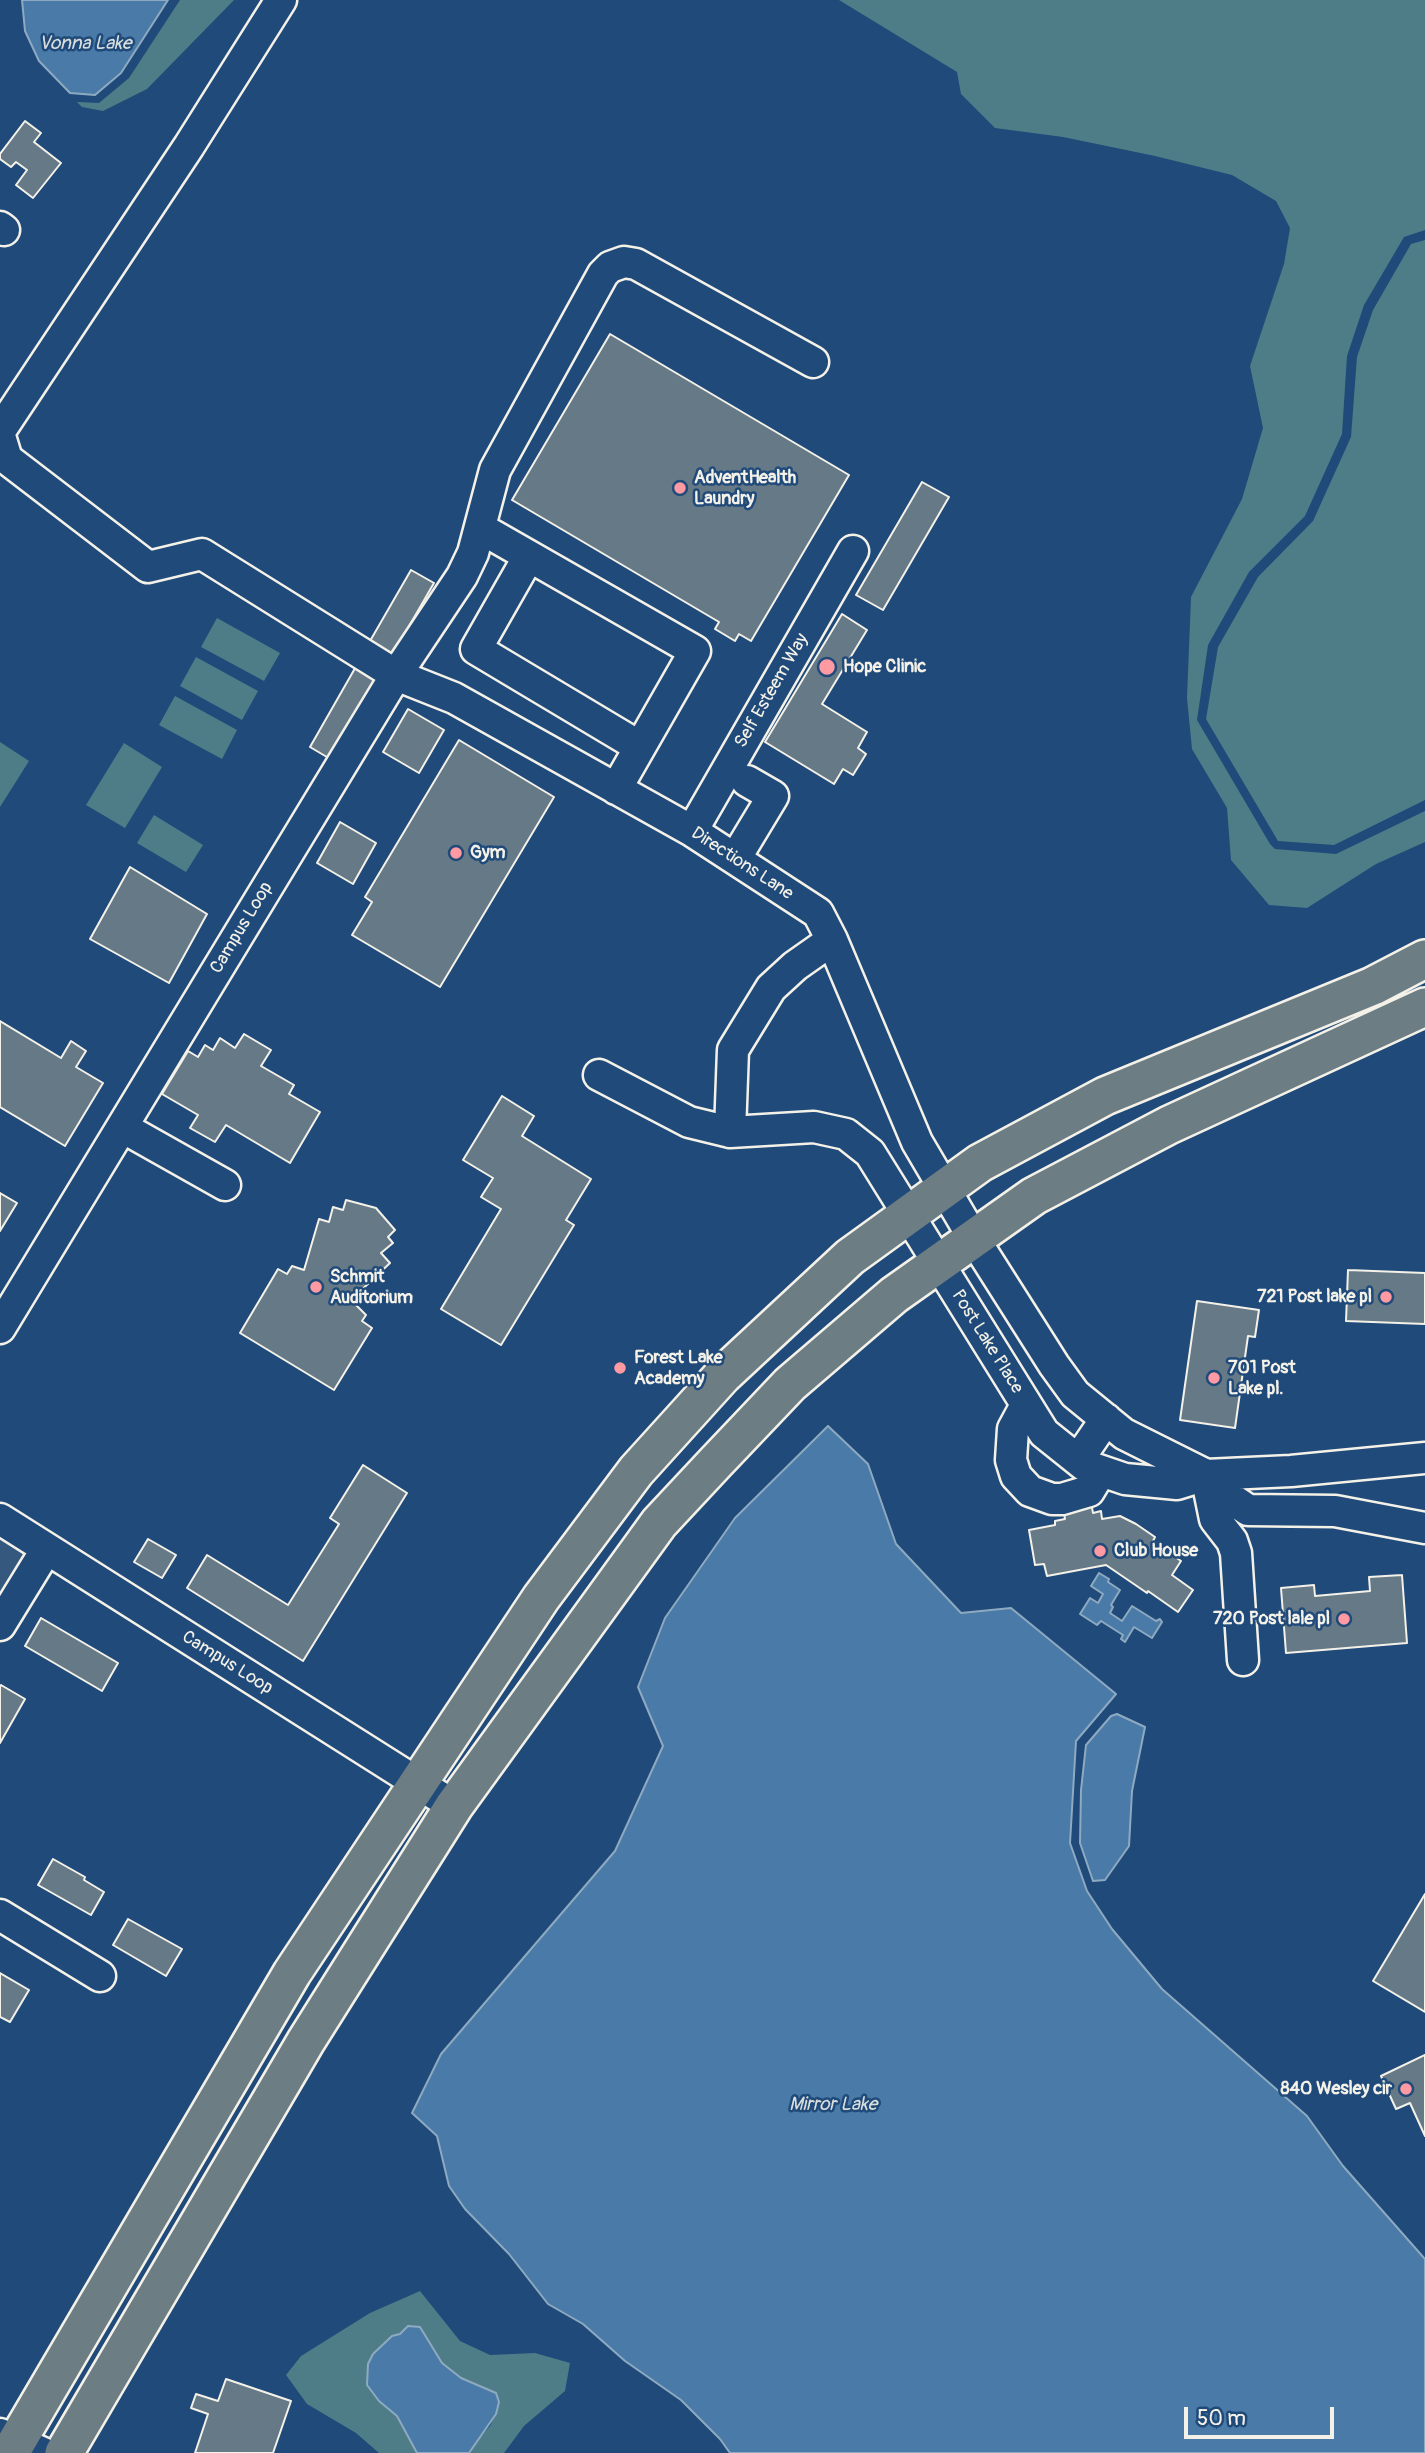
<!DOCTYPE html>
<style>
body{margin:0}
#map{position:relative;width:1425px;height:2453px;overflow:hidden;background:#1f4a7a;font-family:Pangolin,sans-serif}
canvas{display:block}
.scale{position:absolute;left:1184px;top:2407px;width:150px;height:32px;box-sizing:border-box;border:4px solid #f4f1e8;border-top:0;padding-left:9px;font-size:21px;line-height:24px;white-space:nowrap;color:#f4f1e8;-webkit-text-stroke:5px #1f4a7a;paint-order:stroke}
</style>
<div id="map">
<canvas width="1425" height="2453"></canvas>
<div class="scale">50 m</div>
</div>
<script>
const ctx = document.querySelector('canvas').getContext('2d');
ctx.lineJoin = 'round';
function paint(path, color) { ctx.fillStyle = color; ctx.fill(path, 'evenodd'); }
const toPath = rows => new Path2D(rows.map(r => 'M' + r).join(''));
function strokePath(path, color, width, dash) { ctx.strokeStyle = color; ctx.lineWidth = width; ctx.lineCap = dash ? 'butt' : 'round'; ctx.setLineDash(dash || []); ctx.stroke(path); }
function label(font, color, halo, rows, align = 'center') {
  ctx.font = font + ' Pangolin,sans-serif'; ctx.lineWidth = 5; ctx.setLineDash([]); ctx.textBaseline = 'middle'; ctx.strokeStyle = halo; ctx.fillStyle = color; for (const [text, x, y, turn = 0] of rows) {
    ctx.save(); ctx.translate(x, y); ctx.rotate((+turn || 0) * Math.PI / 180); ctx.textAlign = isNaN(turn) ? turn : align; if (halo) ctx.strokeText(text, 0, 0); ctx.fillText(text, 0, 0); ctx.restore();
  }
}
paint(toPath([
 [0,1527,40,1553,0,1616]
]), '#34587e');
paint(toPath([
 [180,0,234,0,147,89,103,111,82,107,77,102,99,103,129,78],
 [839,0,1425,0,1425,230,1404,237,1364,305,1347,356,1342,434,1305,516,1249,572,1208,645,1197,720,1270,844,1275,849,1336,854,1425,811,1425,842,1376,864,1307,908,1269,905,1231,860,1227,808,1192,749,1187,698,1191,597,1242,499,1263,428,1250,366,1284,264,1290,228,1276,201,1232,175,1155,156,1063,137,995,128,961,94,957,72],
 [1425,240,1425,800,1334,845,1278,841,1206,719,1218,647,1258,577,1313,521,1351,437,1357,357,1373,310,1411,244],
 [217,618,280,653,264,681,201,647],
 [196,657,258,691,242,720,180,686],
 [175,696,237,730,222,759,159,725],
 [0,742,29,761,0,807],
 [124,743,162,767,125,828,86,805],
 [154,815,203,845,186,872,137,843],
 [420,2291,460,2341,490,2355,535,2353,570,2363,565,2391,524,2426,504,2453,469,2453,472,2446,490,2426,496,2414,499,2402,495,2393,461,2378,442,2363,419,2327,408,2326,400,2334,392,2336,379,2401,397,2416,417,2453,379,2453,356,2433,307,2404,286,2375,301,2356,370,2313]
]), '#4e7d87');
const water = toPath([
 [22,0,168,0,121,73,95,95,70,93,39,61,25,31,22,0],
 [828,1426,868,1464,896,1544,961,1613,1011,1608,1116,1694,1076,1741,1070,1843,1087,1891,1112,1929,1162,1989,1307,2116,1343,2166,1425,2259,1425,2453,730,2453,720,2439,681,2400,625,2361,583,2324,548,2304,509,2254,465,2209,449,2186,437,2136,412,2113,441,2054,615,1851,663,1746,638,1687,665,1618,735,1518,828,1426],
 [1099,1573,1109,1579,1108,1582,1120,1590,1111,1605,1113,1607,1110,1613,1122,1621,1132,1606,1156,1621,1160,1619,1162,1622,1152,1638,1134,1627,1125,1642,1121,1639,1123,1635,1101,1621,1097,1625,1080,1614,1090,1598,1098,1603,1103,1594,1091,1586,1099,1573],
 [1117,1714,1145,1727,1132,1791,1129,1846,1105,1880,1093,1881,1080,1843,1081,1790,1086,1745,1111,1716,1117,1714],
 [408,2326,420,2327,442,2363,461,2378,496,2393,499,2402,496,2414,469,2453,417,2453,397,2416,379,2401,367,2385,368,2364,373,2354,392,2336,400,2334,408,2326]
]);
paint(water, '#4a7aa7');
strokePath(water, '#8eaac1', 2);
const building = toPath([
 [25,121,41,133,34,142,61,163,33,198,16,185,27,170,16,162,11,167,0,159,0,154,25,121],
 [610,334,849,475,751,641,739,634,735,641,715,629,719,622,512,500,610,334],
 [922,482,949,497,883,610,856,595,922,482],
 [411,570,434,583,393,654,370,641,411,570],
 [842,614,867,630,822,704,867,732,858,748,866,754,853,775,843,769,834,784,765,742,842,614],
 [358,663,381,676,332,760,310,747,358,663],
 [408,709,444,730,419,773,383,752,408,709],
 [459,740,554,797,440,987,352,935,372,902,365,897,459,740],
 [340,822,376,843,353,884,317,863,340,822],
 [130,867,207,914,169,983,90,939,130,867],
 [0,1021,61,1058,71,1041,86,1051,76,1067,103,1083,65,1146,0,1107,0,1021],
 [244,1034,271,1050,261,1066,294,1085,289,1094,320,1112,290,1163,226,1125,215,1142,190,1128,198,1115,162,1094,188,1051,198,1057,205,1045,213,1050,220,1038,235,1048,244,1034],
 [502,1096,534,1116,522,1136,591,1179,566,1220,574,1225,501,1345,441,1309,501,1209,481,1197,493,1178,463,1160,502,1096],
 [0,1193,17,1203,0,1231,0,1193],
 [346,1200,376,1208,395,1230,388,1237,393,1243,381,1253,390,1263,351,1300,366,1315,362,1321,372,1328,334,1390,240,1333,278,1269,287,1274,292,1266,304,1270,319,1219,329,1222,333,1207,343,1210,346,1200],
 [1348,1270,1425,1273,1425,1324,1346,1321,1348,1270],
 [1197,1301,1259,1310,1255,1337,1248,1336,1235,1428,1180,1420,1197,1301],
 [363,1465,407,1493,303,1661,187,1588,207,1555,288,1605,339,1524,330,1518,363,1465],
 [1087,1480,1093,1513,1101,1511,1102,1519,1120,1516,1136,1524,1155,1537,1153,1541,1181,1561,1172,1575,1193,1590,1178,1612,1148,1591,1147,1593,1106,1565,1047,1576,1044,1564,1035,1565,1029,1530,1055,1525,1055,1521,1065,1519,1059,1485,1087,1480],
 [148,1539,176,1555,162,1578,134,1562,148,1539],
 [1402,1575,1407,1643,1286,1653,1281,1588,1314,1585,1315,1596,1370,1591,1369,1577,1402,1575],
 [41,1618,118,1663,102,1691,25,1646,41,1618],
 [1,1685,25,1699,0,1743,0,1687,1,1685],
 [53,1859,85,1877,84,1880,104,1892,91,1915,38,1885,53,1859],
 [1425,1894,1425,2012,1373,1981,1425,1894],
 [128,1919,182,1949,166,1976,113,1945,128,1919],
 [0,1973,29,1990,10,2022,0,2017,0,1973],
 [1425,2055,1425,2136,1410,2103,1396,2109,1381,2076,1425,2055],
 [226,2379,291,2401,273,2453,195,2453,208,2414,191,2408,196,2394,218,2401,226,2379]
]);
paint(building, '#667987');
strokePath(building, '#f4f1e8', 2);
const minor = toPath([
 [0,227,4,230],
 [0,431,189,146,281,0],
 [0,436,7,459,148,567,202,554,396,675,454,698,692,831,818,913,832,940,917,1142,974,1239,1054,1365,1075,1394,1124,1434,1206,1475],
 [480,528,695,651,616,789],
 [529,556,476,649,640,747],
 [692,831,853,551],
 [735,859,773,796,747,781],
 [599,1075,689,1122,730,1132,814,1127,846,1134,870,1153,1044,1433,1084,1465,1125,1479,1177,1484,1206,1475,1291,1471,1425,1458],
 [122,1127,225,1185],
 [730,1132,733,1050,771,988,795,966,832,940],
 [0,1328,396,675,462,576,473,553,495,470,603,274,610,267,624,262,636,264,813,362],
 [1026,1405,1013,1429,1011,1460,1016,1476,1030,1491,1052,1499,1062,1499,1089,1491,1101,1471],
 [1078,1460,1106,1419],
 [1206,1475,1215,1519,1232,1541,1236,1553,1243,1660],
 [1208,1483,1248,1510,1335,1511,1425,1528],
 [0,1519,454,1806],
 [0,1625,46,1550],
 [0,1915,100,1976],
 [0,2434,43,2453]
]);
const major = toPath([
 [10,2453,292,1973,541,1598,636,1471,723,1375,850,1257,980,1163,1105,1096,1373,986,1425,959],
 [64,2453,306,2041,454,1806,659,1523,715,1463,790,1384,894,1295,1034,1196,1169,1125,1425,1007]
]);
strokePath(minor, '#f4f1e8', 35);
strokePath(major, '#f4f1e8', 42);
strokePath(minor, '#1f4a7a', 30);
strokePath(major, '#6d7d84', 37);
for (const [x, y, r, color] of [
 [680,488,7,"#ff9aa2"],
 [827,667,9,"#ff9aa2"],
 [456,853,7,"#ff9aa2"],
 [316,1287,7,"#ff9aa2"],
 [1386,1297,7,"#ff9aa2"],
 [620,1368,7,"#ff9aa2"],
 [1214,1378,7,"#ff9aa2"],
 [1100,1551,7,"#ff9aa2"],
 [1344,1619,7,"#ff9aa2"],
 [1406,2089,7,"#ff9aa2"]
]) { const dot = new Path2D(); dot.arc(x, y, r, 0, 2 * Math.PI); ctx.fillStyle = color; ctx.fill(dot); strokePath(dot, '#1f4a7a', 2.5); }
label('bold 18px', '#f4f1e8', '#1f4a7a', [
 ["AdventHealth",694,478],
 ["Laundry",694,499],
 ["Hope Clinic",843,667],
 ["Gym",470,853],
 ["Schmit",330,1277],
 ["Auditorium",330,1298],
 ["721 Post lake pl",1372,1297,"right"],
 ["Forest Lake",634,1358],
 ["Academy",634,1379],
 ["701 Post",1228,1368],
 ["Lake pl.",1228,1389],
 ["Club House",1114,1551],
 ["720 Post lale pl",1330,1619,"right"],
 ["840 Wesley cir",1392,2089,"right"]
], 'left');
label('18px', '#f4f1e8', '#1f4a7a', [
 ["Self Esteem Way",772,691,-60],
 ["Directions Lane",742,864,33],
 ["Campus Loop",242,928,-59],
 ["Post Lake Place",987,1342,58],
 ["Campus Loop",227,1663,32]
]);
label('italic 19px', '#dadfde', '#1f4a7a', [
 ["Vonna Lake",85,44],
 ["Mirror Lake",833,2105]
]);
</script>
